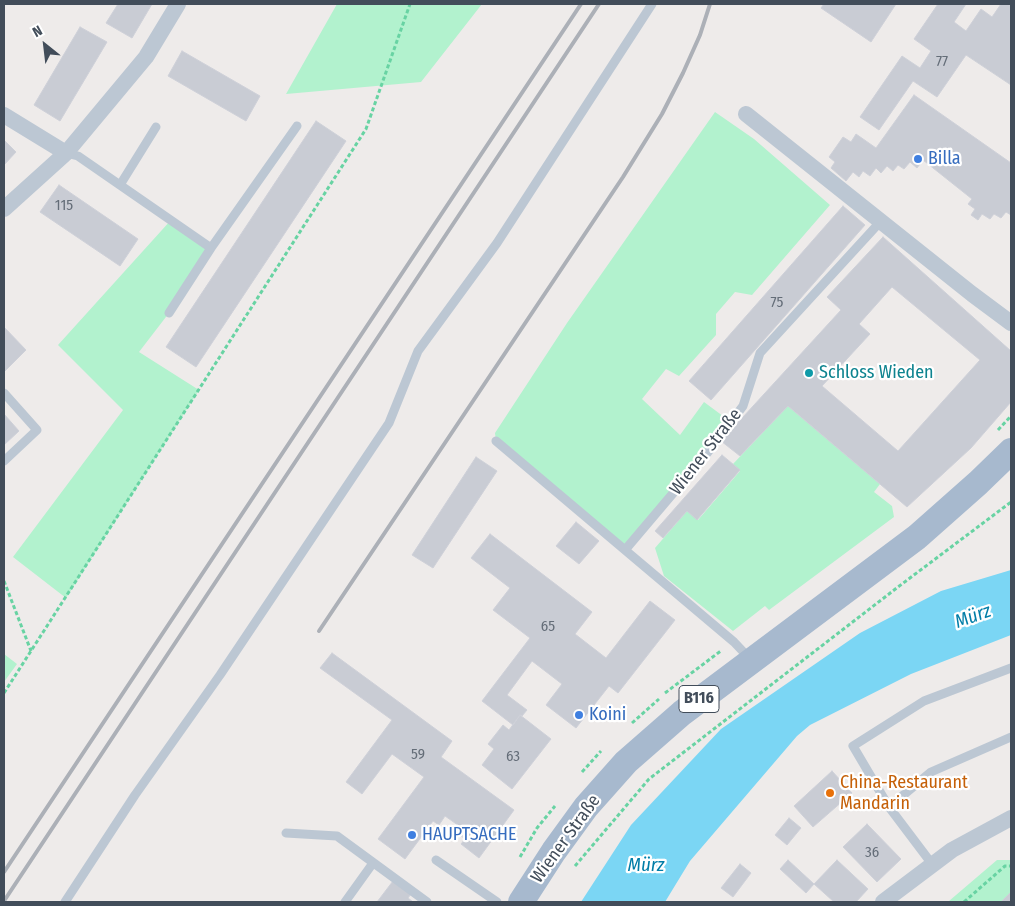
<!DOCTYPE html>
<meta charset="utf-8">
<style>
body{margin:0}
#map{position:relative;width:1015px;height:906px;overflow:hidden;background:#eeebea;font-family:"Fira Sans Condensed",sans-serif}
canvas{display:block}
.frame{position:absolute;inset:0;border:5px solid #424d5a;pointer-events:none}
.north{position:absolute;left:20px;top:20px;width:50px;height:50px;-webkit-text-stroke:4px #fff;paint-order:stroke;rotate:331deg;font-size:14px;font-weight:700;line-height:20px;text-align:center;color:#424d5a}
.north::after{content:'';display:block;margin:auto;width:18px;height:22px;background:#424d5a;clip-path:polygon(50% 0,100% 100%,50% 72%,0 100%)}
</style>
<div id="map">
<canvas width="1015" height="906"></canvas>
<div class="frame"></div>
<div class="north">N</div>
</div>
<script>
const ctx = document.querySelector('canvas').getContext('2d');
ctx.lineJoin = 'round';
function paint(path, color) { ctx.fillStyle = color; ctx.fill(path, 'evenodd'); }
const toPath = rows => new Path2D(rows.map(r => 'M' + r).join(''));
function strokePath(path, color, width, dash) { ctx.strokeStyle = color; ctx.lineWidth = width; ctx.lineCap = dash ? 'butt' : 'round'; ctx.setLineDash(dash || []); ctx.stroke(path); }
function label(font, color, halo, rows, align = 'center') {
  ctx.font = font + ' "Fira Sans Condensed",sans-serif'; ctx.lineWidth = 4.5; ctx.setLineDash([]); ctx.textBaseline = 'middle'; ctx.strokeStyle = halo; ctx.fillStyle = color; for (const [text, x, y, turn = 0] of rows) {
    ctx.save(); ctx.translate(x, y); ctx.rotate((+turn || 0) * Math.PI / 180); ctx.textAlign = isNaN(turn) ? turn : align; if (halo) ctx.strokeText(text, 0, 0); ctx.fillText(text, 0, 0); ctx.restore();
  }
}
paint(toPath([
 [337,4,482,4,421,82,286,94],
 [715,112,754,139,830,205,752,295,735,292,716,314,716,335,679,376,666,369,642,399,680,435,704,402,731,422,625,550,496,441,495,433,567,323],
 [171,220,211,248,169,313,139,352,199,390,66,598,13,557,123,410,58,345],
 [788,406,880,484,874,492,892,506,894,517,769,610,765,606,733,631,664,576,655,548,687,511,698,520,740,471,733,464],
 [4,654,17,664,4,682],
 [997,860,1011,860,1011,902,949,901]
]), '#b2f2ce');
paint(toPath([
 [1011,570,1011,635,911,674,810,725,797,736,690,861,665,902,581,902,631,825,721,729,860,633,941,591]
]), '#7bd6f4');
const building = toPath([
 [118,4,152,4,132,38,106,23,118,4],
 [824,4,896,4,871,42,821,8,824,4],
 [938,4,966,4,954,22,966,31,981,9,992,17,1001,4,1011,4,1011,85,966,55,937,97,913,81,879,130,860,117,902,56,920,68,931,51,914,39,938,4],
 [80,27,107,42,60,121,34,105,80,27],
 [182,51,260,96,246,121,168,76,182,51],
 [914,95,1011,163,1011,215,1006,212,1001,218,994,214,990,219,982,214,978,220,971,215,975,209,968,204,972,199,923,160,917,168,910,162,904,169,898,165,893,171,887,166,881,173,876,168,870,176,863,171,859,177,853,172,846,181,831,168,835,162,829,157,843,137,851,142,856,134,876,148,914,95],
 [316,121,346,141,196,367,166,347,316,121],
 [4,140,16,152,4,165,4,140],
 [59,185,138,239,120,266,40,212,59,185],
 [843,206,865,225,711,400,689,381,843,206],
 [883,237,1011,351,1011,402,971,448,907,507,788,406,740,456,721,441,841,310,827,297,883,237],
 [892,287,980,360,898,451,822,386,870,334,859,324,892,287],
 [4,327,26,350,4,372,4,327],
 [4,414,19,431,4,445,4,414],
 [722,455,740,470,697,520,687,511,663,538,655,531,722,455],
 [476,457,497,471,433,568,412,555,476,457],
 [576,522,599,541,579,564,556,546,576,522],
 [490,534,592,612,575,634,606,658,650,601,675,620,618,693,609,686,576,728,546,705,562,684,532,661,507,695,527,710,522,716,520,715,513,725,482,701,530,638,493,610,510,588,471,558,490,534],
 [332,653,452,741,441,757,514,810,479,858,461,844,465,839,457,833,462,828,445,816,439,825,433,821,405,859,378,839,424,777,392,754,362,794,346,782,392,720,320,668,332,653],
 [520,715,551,739,512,789,482,765,494,749,488,744,503,725,509,730,520,715],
 [832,771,852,793,813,827,794,806,832,771],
 [789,818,801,828,787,845,775,835,789,818],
 [867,824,901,859,877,882,843,847,867,824],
 [788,860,814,884,806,893,780,869,788,860],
 [837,860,868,889,856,902,834,902,814,884,837,860],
 [740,864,751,873,733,897,721,888,740,864],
 [393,881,411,894,408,898,413,902,377,902,393,881],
 [1011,892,1011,902,1001,902,1011,892]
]);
paint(building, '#c9ccd4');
strokePath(building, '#ced0d8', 1);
strokePath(toPath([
 [998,430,1011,416],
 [4,581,31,651],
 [4,693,366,129,410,4],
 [665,693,722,650],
 [632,723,659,699],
 [582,772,601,751],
 [520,857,537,828,555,806],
 [575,866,649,779,898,587,1011,502],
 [964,902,1005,866,1011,866]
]), '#68d3a3', 3, [4, 2.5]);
strokePath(toPath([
 [66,153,78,156,211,248,169,313],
 [120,185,156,127],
 [211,248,297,126],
 [4,393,37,430,4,461],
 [496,441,625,550],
 [751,660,734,642,625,550,708,452,743,406,760,353,881,221],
 [889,807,853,746,924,701,1011,668],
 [286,833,337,836,427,902],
 [436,860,497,902],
 [932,864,889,807,931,772,1011,737],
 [65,902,135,795,220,675,389,423,418,351,497,243,652,4],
 [345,902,373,863]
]), '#bcc7d3', 9);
strokePath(toPath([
 [746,114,972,294,1011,323],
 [4,115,66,153],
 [4,209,66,153,146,57,178,4],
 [883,902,952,850,1011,818]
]), '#bcc7d3', 16);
strokePath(toPath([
 [521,902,554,851,586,807,626,762,682,713,917,537,978,483,1011,451]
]), '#a7b9ce', 26);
strokePath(toPath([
 [319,631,623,177,662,114,683,73,700,35,710,4],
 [4,872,581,4],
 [4,901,599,4]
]), '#acb0b7', 4);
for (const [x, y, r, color] of [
 [918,159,5,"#3f7fe0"],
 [809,373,5,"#0f9aa8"],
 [579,715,5,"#3f7fe0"],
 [830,793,5,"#e8710a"],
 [412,835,5,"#3f7fe0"]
]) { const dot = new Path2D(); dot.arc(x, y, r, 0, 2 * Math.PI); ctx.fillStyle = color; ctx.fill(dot); strokePath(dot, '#fff', 2); }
label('15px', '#646d78', null, [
 ["77",942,62],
 ["115",64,206],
 ["75",777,303],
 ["65",548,627],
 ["59",418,755],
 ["63",513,757],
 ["36",872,853]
]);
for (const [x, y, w] of [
 [699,699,40]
]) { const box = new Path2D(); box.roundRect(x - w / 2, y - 13.5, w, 27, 4); ctx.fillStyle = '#fff'; ctx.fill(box); strokePath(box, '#424d5a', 1); }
label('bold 16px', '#424d5a', null, [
 ["B116",699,699]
]);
label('18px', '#366cbe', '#fff', [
 ["Billa",928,159],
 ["Koini",589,715],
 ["HAUPTSACHE",422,835]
], 'left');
label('18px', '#0d838f', '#fff', [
 ["Schloss Wieden",819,373]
], 'left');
label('18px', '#424d5a', '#fff', [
 ["Wiener Straße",706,452,-52],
 ["Wiener Straße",566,839,-54]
]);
label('18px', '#c56008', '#fff', [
 ["China-Restaurant",840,783],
 ["Mandarin",840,804]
], 'left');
label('italic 19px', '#017da7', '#fff', [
 ["Mürz",973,617,-20],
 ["Mürz",646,866]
]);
</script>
